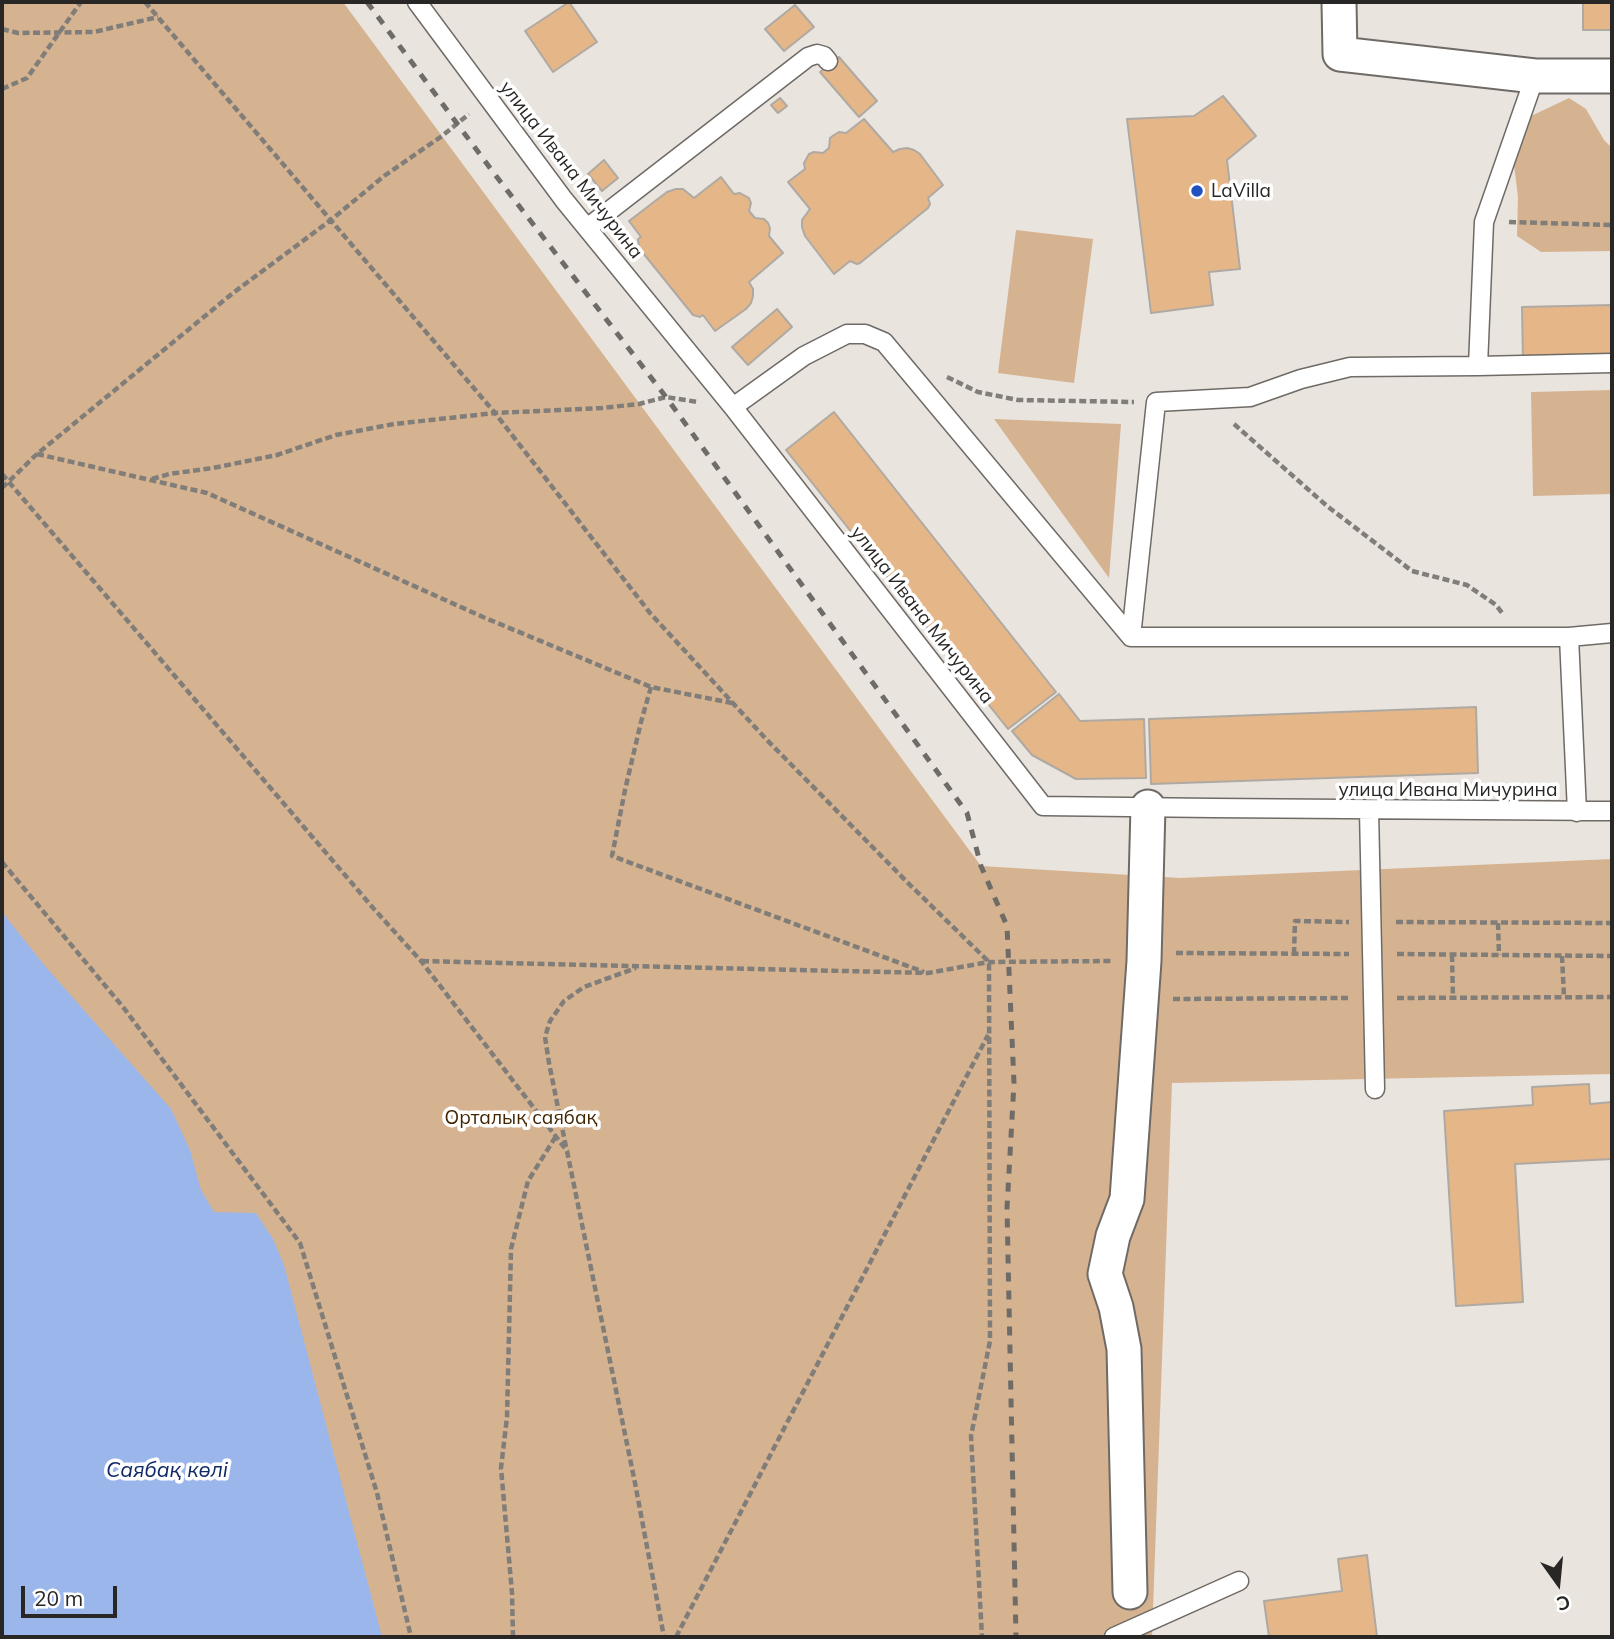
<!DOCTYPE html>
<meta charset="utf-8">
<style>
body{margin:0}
#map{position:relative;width:1614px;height:1639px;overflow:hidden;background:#eae4de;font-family:Mulish,sans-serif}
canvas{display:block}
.frame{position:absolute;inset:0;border:4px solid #292725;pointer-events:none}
.north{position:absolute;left:1523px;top:1548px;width:70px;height:70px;-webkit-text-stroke:5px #fff;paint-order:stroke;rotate:165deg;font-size:19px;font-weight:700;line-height:28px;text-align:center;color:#292725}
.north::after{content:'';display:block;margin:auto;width:24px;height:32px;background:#292725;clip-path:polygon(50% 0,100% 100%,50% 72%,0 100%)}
.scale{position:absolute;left:21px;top:1586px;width:96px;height:32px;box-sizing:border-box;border:4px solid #292725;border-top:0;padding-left:9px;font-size:21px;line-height:24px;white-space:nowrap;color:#292725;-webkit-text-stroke:5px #fff;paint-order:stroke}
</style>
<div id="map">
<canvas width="1614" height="1639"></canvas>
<div class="frame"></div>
<div class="north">С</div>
<div class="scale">20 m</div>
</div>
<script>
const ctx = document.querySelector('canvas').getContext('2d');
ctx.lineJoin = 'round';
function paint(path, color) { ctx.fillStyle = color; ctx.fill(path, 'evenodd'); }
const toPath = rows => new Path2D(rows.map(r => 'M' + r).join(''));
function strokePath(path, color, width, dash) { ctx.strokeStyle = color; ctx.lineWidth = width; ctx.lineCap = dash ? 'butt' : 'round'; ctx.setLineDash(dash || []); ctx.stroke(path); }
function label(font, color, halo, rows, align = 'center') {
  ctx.font = font + ' Mulish,sans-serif'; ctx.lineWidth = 7; ctx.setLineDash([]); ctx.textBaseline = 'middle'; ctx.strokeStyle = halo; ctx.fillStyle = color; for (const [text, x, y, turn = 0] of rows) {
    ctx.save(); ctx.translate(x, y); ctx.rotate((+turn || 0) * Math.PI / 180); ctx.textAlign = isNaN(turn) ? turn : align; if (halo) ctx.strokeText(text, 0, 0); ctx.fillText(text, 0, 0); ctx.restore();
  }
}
paint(toPath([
 [2,2,343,2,981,866,1180,878,1612,859,1612,1074,1172,1083,1152,1637,2,1637],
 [1569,98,1586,109,1604,140,1612,148,1612,251,1541,252,1517,236,1518,197,1514,165,1531,116],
 [1016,230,1093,239,1074,383,998,373],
 [1612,390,1612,494,1533,496,1531,392],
 [994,419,1121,424,1109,578]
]), '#d5b391');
paint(toPath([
 [2,912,45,966,171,1109,190,1150,201,1190,214,1212,256,1213,273,1239,284,1265,382,1637,2,1637]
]), '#9bb6eb');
const building = toPath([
 [569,2,597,42,553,72,525,31,569,2],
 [1583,2,1612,2,1612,30,1583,30,1583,2],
 [795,5,814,27,784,51,765,29,795,5],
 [839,57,877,101,859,117,820,72,839,57],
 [1223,96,1256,136,1227,160,1240,269,1209,272,1213,305,1151,313,1127,119,1194,116,1223,96],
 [780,98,787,106,778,113,771,105,780,98],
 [864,119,893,152,900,149,907,148,914,150,920,154,943,185,928,198,930,204,928,208,860,263,857,264,850,261,834,274,805,236,802,227,802,220,810,209,788,182,805,169,804,163,809,154,814,152,823,153,829,148,830,138,834,135,839,132,846,133,864,119],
 [604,160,618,178,602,191,588,174,604,160],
 [721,177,734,194,740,193,749,198,751,203,749,211,755,218,764,219,768,223,770,228,769,236,783,253,749,282,753,289,753,296,751,303,746,309,715,331,703,315,700,317,693,315,639,248,638,239,641,237,629,221,667,192,676,189,683,189,694,198,721,177],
 [1612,305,1612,358,1523,361,1522,307,1612,305],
 [777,309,792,327,748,365,732,347,777,309],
 [834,412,1056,692,1008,729,786,450,834,412],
 [1059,694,1080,721,1144,719,1146,778,1076,779,1032,755,1012,731,1059,694],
 [1476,707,1478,773,1151,784,1149,719,1476,707],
 [1589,1084,1590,1104,1612,1102,1612,1159,1515,1164,1523,1302,1456,1306,1444,1111,1533,1105,1532,1087,1589,1084],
 [1367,1555,1377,1637,1269,1637,1264,1601,1342,1591,1338,1559,1367,1555]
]);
paint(building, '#e5b788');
strokePath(building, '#afa9a3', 2);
const service = toPath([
 [417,2,564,200,733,407,1043,806,1213,808,1612,811],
 [1535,76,1484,222,1478,366,1612,363],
 [587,228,808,57,817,54,824,56,828,61],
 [733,407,804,356,847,334,865,334,884,342,1131,637,1569,637,1612,633],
 [1131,637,1156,402,1250,397,1301,379,1350,367,1478,366],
 [1569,637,1577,812],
 [1369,810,1375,1089],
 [1114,1637,1239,1581]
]);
const minor = toPath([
 [1339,2,1340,54,1535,76,1612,76],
 [1130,1592,1124,1349,1116,1307,1105,1274,1113,1236,1127,1199,1144,961,1148,807]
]);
strokePath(service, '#6f6a65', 21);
strokePath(minor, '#6f6a65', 37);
strokePath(toPath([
 [145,2,495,413,650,613,766,739,907,882,989,962,990,1341,971,1436,982,1637],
 [2,29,18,33,94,32,158,17],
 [2,89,27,78,81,2],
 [1509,222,1612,225],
 [947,377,978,392,1018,400,1134,402],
 [1234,424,1327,506,1412,571,1467,585,1496,605,1503,614],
 [37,454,207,493,483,617,651,687,732,703],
 [2,474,374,909,421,961,567,1151,635,1483,664,1637],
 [152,479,169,474,213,468,277,455,336,435,394,424,495,413,602,408,639,404,666,397,698,402],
 [2,488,37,454,233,293,331,220,384,176,442,136,469,114],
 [651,687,641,722,625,790,612,856,924,972],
 [2,862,123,1007,300,1243,377,1493,411,1637],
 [1396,922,1612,923],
 [1498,923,1499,955],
 [1176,953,1349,954],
 [1294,954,1295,921,1349,922],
 [1397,954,1612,956],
 [1452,955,1453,998],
 [1562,956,1564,997],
 [422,961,928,973,989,962,1112,961],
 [1397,998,1612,997],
 [1173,999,1350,998],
 [566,1147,549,1063,545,1037,550,1021,564,1001,584,987,636,968],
 [513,1637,512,1593,501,1468,507,1417,511,1249,528,1181,556,1136],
 [676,1637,988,1035]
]), '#817d79', 4.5, [7, 3.5]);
strokePath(service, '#fff', 18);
strokePath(minor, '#fff', 33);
strokePath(toPath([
 [367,2,493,172,666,397,967,813,981,866,1007,926,1014,1083,1007,1208,1016,1637]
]), '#6f6c68', 5, [9, 9]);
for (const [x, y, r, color] of [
 [1197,191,7,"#2351bf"]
]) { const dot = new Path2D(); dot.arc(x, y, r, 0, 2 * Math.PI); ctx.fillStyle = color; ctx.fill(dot); strokePath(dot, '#fff', 2.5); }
label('19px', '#292725', '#fff', [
 ["улица Ивана Мичурина",571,170,52],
 ["улица Ивана Мичурина",922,615,52],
 ["улица Ивана Мичурина",1448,790]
]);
label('19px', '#292725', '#fff', [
 ["LaVilla",1211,191]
], 'left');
label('19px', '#432500', '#fff', [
 ["Орталық саябақ",521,1118]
]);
label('italic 21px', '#102a67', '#fff', [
 ["Саябақ көлі",167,1471]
]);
</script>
